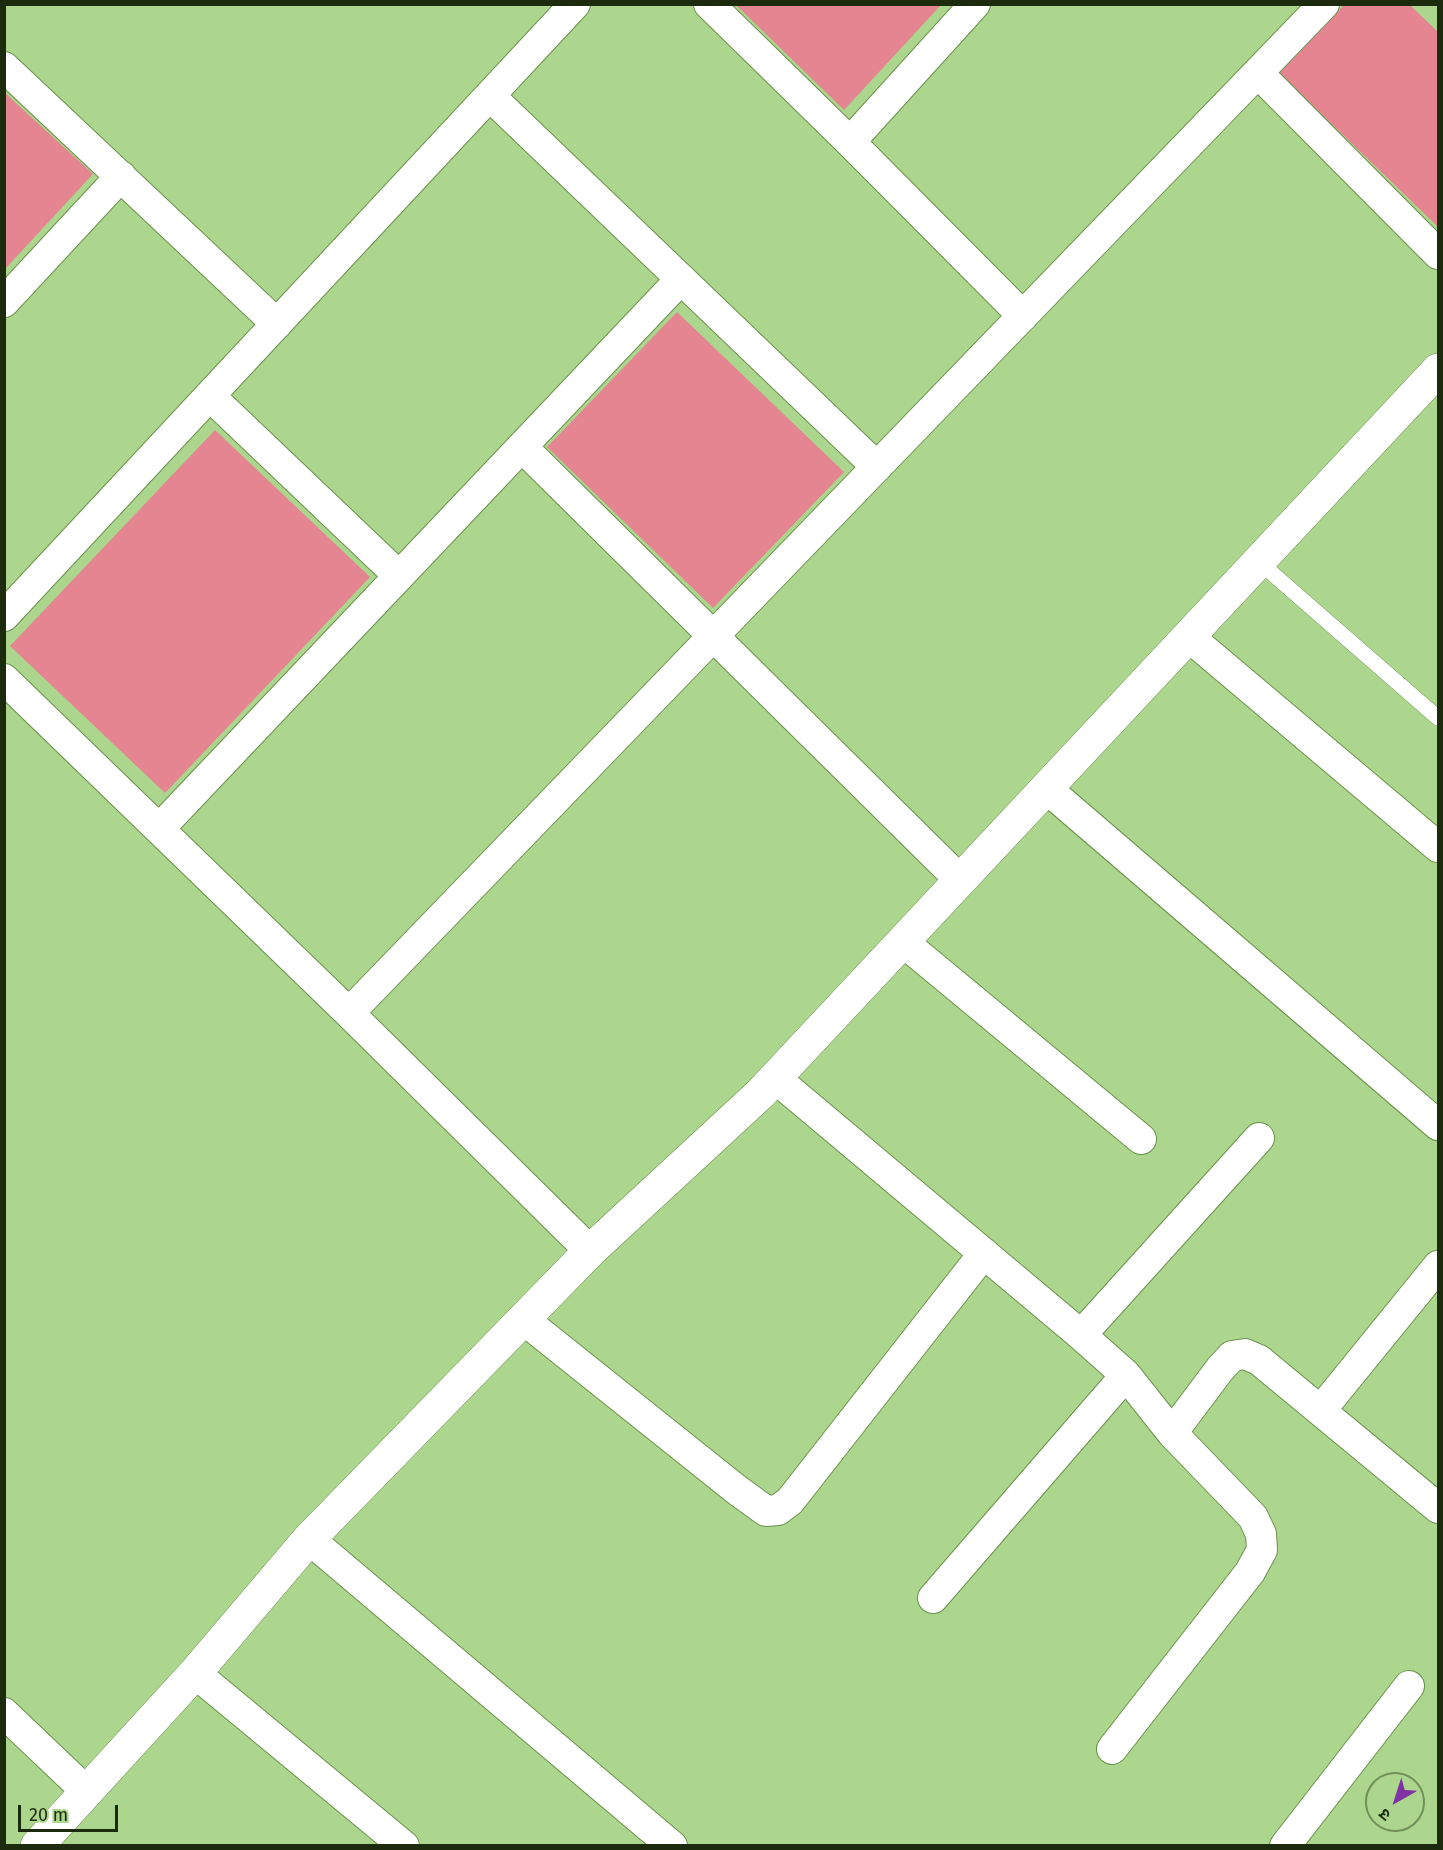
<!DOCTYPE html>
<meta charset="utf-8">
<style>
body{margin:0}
#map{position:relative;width:1443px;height:1850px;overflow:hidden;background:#acd58d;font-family:"Fira Sans","Noto Sans Devanagari",sans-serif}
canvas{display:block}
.frame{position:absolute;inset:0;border:6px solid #1c2b0e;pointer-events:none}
.north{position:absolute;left:1365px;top:1772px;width:60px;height:60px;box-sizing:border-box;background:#acd58d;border:2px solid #72915a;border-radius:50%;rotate:219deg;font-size:16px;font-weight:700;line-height:24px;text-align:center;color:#1c2b0e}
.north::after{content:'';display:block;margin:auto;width:21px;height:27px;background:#7f32a4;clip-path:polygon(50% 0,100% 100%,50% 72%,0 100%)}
.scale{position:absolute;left:18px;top:1805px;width:100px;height:27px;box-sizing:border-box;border:3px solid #1c2b0e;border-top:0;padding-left:8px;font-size:18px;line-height:21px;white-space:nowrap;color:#1c2b0e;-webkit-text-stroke:4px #acd58d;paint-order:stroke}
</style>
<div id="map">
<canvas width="1443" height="1850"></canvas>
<div class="frame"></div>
<div class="north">उ</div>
<div class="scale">20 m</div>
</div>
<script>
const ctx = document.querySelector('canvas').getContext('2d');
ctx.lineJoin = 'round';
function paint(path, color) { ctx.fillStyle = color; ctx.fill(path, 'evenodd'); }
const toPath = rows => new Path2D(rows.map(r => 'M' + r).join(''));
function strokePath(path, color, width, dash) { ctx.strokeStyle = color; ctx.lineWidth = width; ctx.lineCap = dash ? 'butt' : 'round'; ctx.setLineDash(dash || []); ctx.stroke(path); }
paint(toPath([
 [736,5,941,5,844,110],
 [1344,5,1410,5,1438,32,1438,227,1278,72],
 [4,92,93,174,5,269,4,269],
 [677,312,844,472,713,608,547,447],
 [215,430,370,577,165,793,10,646]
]), '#e48591');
const lane = toPath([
 [1258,561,1438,718]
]);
const street = toPath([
 [709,4,850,142,1023,316],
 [4,67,277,324],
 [1258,73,1438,254],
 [490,96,877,467],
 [850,142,975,4],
 [4,302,121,176],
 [210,396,399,576],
 [522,447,960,880],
 [4,616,575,4],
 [1188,636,1438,847],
 [4,679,349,1013,590,1251],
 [1046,788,1438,1125],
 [159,829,681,279],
 [902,941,1141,1139],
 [349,1013,1324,4],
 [775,1078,1081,1335,1126,1375,1172,1433,1253,1517,1261,1534,1262,1550,1250,1572,1112,1749],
 [523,1319,737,1490,766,1511,778,1510,790,1501,984,1253],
 [1081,1335,1259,1138],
 [1321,1410,1438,1266],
 [1172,1433,1220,1369,1232,1356,1245,1354,1259,1360,1438,1508],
 [309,1539,672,1846],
 [933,1598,1126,1375],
 [195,1673,404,1846],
 [4,1713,87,1792],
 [1285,1846,1409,1686]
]);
const secondary = toPath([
 [37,1846,195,1673,309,1539,590,1251,760,1094,1438,370]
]);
strokePath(lane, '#6b924c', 16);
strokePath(street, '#6b924c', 32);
strokePath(secondary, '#6b924c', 34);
strokePath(lane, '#fff', 15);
strokePath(street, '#fff', 30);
strokePath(secondary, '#fff', 33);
</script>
